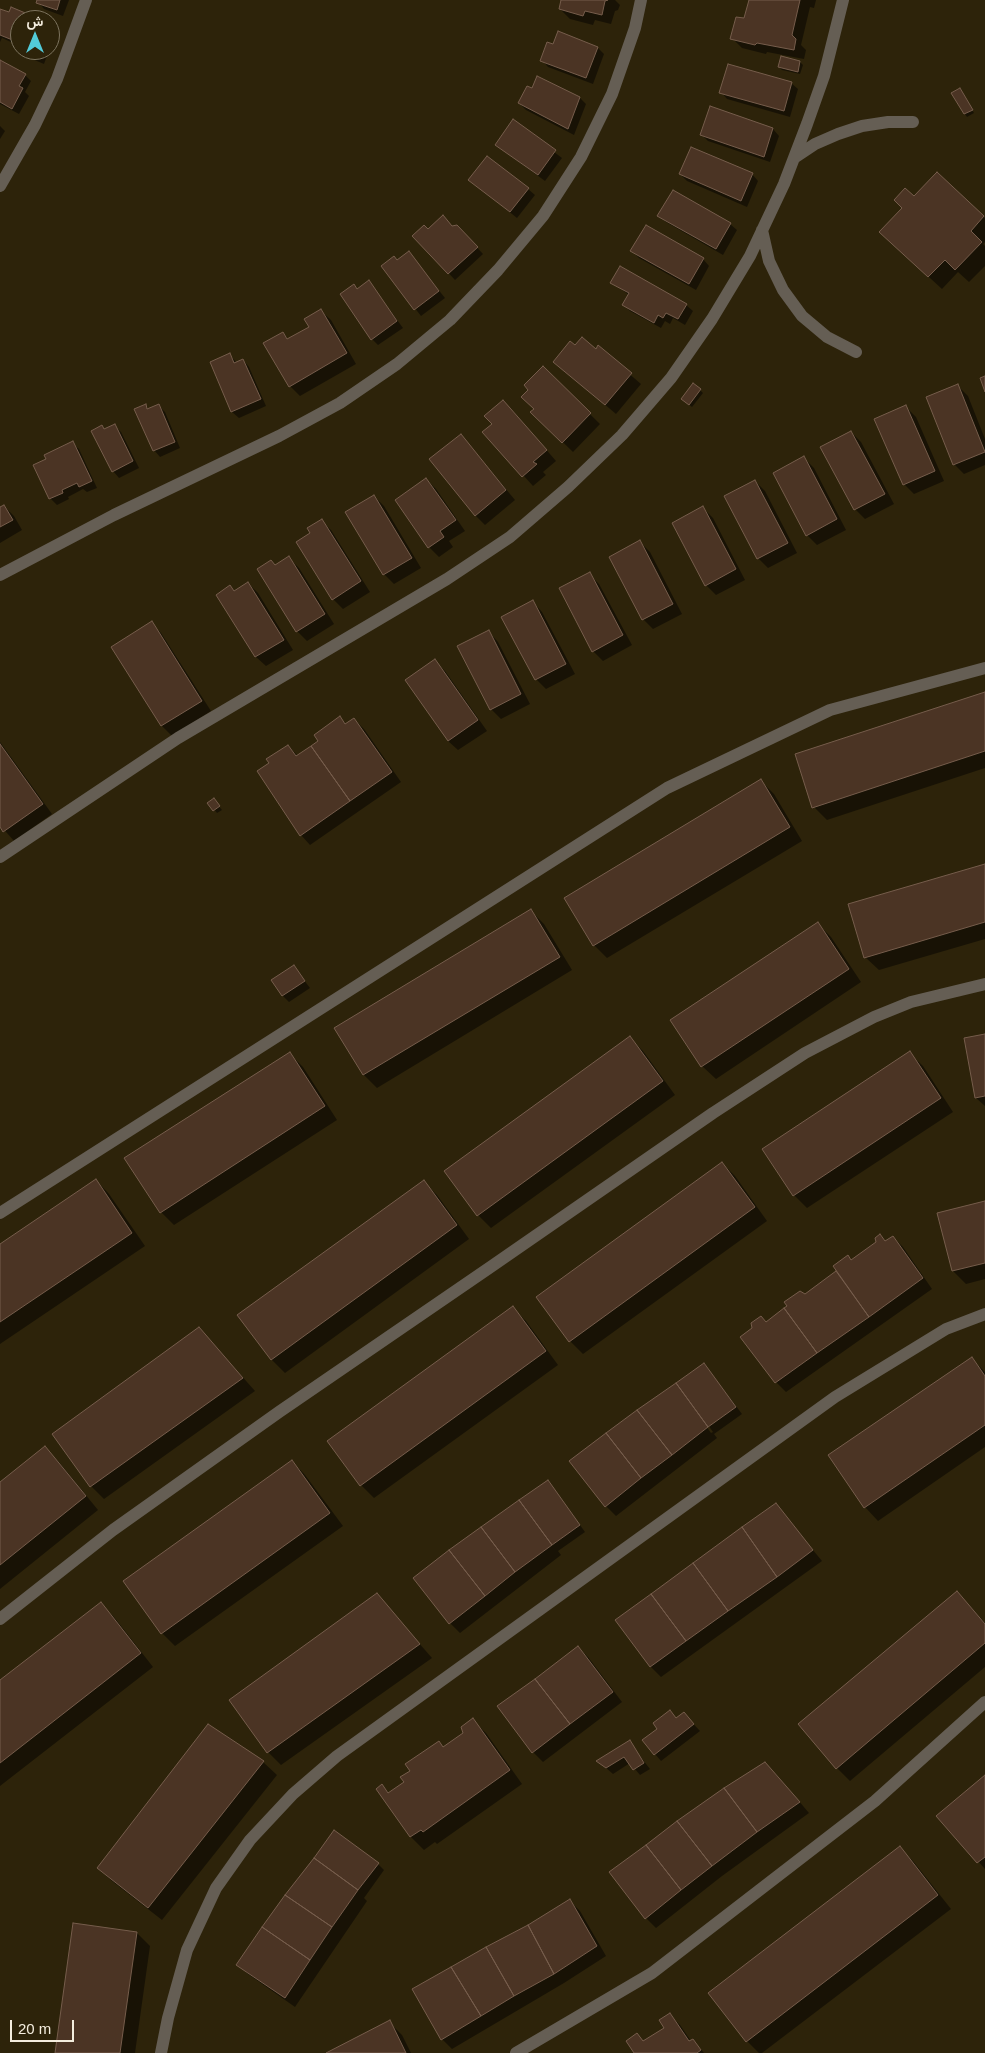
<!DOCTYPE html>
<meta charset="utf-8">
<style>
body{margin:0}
#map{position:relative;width:985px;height:2053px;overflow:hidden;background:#2d230a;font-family:Arial,Vazirmatn,sans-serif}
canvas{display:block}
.north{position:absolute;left:10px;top:10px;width:50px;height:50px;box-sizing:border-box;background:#2d230a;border:1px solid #7d745f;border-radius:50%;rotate:0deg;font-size:14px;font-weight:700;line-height:20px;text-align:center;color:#f4edde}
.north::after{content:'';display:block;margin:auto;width:18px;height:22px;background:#52cbd9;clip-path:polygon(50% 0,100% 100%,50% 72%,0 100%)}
.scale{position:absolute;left:10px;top:2020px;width:64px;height:22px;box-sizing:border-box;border:2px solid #f4edde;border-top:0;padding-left:6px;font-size:15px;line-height:18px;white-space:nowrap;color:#f4edde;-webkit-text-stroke:4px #2d230a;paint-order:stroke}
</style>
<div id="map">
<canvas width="985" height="2053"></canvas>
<div class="north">ش</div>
<div class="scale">20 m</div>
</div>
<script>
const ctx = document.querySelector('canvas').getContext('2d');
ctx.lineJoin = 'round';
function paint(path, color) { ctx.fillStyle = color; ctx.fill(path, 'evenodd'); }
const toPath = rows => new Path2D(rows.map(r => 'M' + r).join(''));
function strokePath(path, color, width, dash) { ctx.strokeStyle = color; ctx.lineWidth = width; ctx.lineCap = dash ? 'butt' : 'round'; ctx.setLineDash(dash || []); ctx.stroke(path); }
paint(toPath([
 [39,0,69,0,63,16,44,9,38,2],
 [563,0,615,0,620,5,618,10,615,11,611,24,595,20,593,25,570,19,560,9],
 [750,0,816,0,814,8,810,7,801,45,806,50,804,59,767,52,766,54,742,48,732,38,745,20],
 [0,10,39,20,20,20,20,46,2,38,0,42],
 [20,46,20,50,49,50,44,64,25,56,18,50],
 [554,46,598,48,604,54,593,84,548,67,542,60],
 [0,62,25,75,31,81,25,92,29,96,19,114,0,104],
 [800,62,803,65,800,74,782,70,779,67],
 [791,83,798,89,790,117,727,99,721,92],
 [960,89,974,113,967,117,965,114],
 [580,98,586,104,574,135,526,110,519,103],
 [711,108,773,129,779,136,770,162,708,141,701,134],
 [513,121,562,158,545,181,496,145],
 [0,126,5,131,0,139],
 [680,174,752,174,758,181,747,207,687,181],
 [937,174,985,218,985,242,983,244,985,246,985,266,969,282,958,272,942,289,894,245,914,198],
 [470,180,528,189,535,195,517,218],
 [659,216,730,224,737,230,723,255,666,222],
 [457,226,483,254,455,280,414,236],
 [632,251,703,259,709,266,696,290,639,258],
 [409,253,445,298,421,316,382,266,398,261],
 [369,282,403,328,378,345,372,339,357,290],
 [612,282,686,305,693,311,685,325,673,318,670,324,665,321,661,328,630,311,624,305,629,295],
 [321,311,331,320,356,364,300,396,290,386,283,333,289,340,310,327],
 [575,347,596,351,598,347,641,384,616,414,555,362],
 [230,355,237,363,243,360,249,367,266,406,239,418,232,412,211,363],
 [543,368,600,424,573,452,532,412,536,410,530,390],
 [958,386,968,396,985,439,985,465,964,474,954,464],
 [700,390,703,393,692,407,686,402],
 [158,405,165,412,180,448,160,457,154,450,145,406,149,409],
 [906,407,916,417,944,481,914,494,904,484],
 [513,411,556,461,543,472,546,475,533,486,484,432],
 [115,426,121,432,139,468,119,478,113,471,105,430],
 [851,432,861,442,894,504,865,519,855,509],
 [461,435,515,500,485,525,475,515],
 [72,443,79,449,97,488,87,492,83,489,68,497,69,499,57,505,50,498,47,460],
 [804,458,814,468,846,530,817,545,807,535],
 [426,479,436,489,465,531,449,541,453,547,439,557,429,547],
 [755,481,765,491,797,553,768,568,758,558],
 [374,496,384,506,421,568,394,584,384,574],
 [4,506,14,516,22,530,0,543,0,509],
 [703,508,713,518,745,580,716,595,706,585],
 [321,520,331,530,370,592,343,609,333,599,312,533],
 [640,542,650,552,682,614,653,629,643,619],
 [289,558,299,568,334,624,307,641,297,631,275,566],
 [589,574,599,584,632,645,603,661,593,651],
 [248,583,258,593,293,650,266,666,256,657,218,595,230,587,235,591],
 [533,602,542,612,575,674,546,689,536,679],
 [152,623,161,633,211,711,172,736,162,726,112,647],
 [489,632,498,642,530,704,501,719,491,709],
 [435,661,445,671,487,731,458,750,448,741],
 [985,693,985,768,827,820,814,807],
 [340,718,346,724,354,719,364,729,401,782,310,845,301,835,271,764,288,746,298,756,320,741],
 [0,742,52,814,14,841,0,825],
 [761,781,774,794,802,841,607,958,594,945],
 [209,803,216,803,222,810,217,813],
 [985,865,985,939,879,970,865,957],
 [530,910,544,924,572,970,377,1088,364,1075,335,1028],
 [818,924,831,937,861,982,716,1079,702,1066],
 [294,967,310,988,289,1002,283,996],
 [985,1035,985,1106,976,1098],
 [630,1038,643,1051,675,1095,491,1228,478,1215,446,1171],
 [909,1053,923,1066,953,1112,807,1208,794,1195],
 [290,1054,303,1067,337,1120,174,1225,161,1212],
 [722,1163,735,1176,767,1221,583,1354,570,1341],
 [96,1180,109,1194,145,1246,0,1344,0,1245],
 [424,1182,437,1195,469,1239,285,1373,272,1360,239,1315],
 [985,1202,985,1279,966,1284,953,1271],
 [893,1237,903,1247,932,1289,786,1392,776,1382,767,1323,851,1261],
 [513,1308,526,1321,558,1365,374,1498,361,1485],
 [199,1328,255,1391,104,1499,91,1486],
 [971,1358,985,1372,985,1447,878,1521,865,1507,829,1456],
 [704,1364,742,1414,714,1434,717,1438,616,1516,606,1506,571,1461],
 [682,1393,685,1393,713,1432,711,1433],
 [45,1448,58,1461,98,1510,0,1589,0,1483],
 [292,1461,305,1475,343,1526,175,1646,162,1633],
 [548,1481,585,1532,558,1551,561,1555,460,1633,450,1623],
 [775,1504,822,1561,661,1677,651,1667,617,1620],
 [957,1592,985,1623,985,1667,850,1781,837,1768],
 [376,1594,432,1658,281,1765,268,1752],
 [101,1604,114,1617,153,1667,0,1786,0,1682],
 [578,1647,588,1657,622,1702,543,1762,533,1752,499,1707],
 [684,1714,700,1731,661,1761,644,1741],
 [472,1720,486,1733,522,1784,437,1844,435,1842,424,1850,411,1837,377,1789,382,1786,390,1794,406,1782,411,1771,439,1742,444,1748,464,1733],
 [208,1725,263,1762,277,1775,162,1920,112,1881,98,1868],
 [629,1742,650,1769,640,1775,630,1763,613,1774,598,1761],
 [775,1773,809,1813,722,1876,656,1928,646,1918],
 [985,1776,985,1869,938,1816],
 [900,1848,913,1861,951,1909,762,2053,759,2053,747,2041,710,1993],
 [378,1864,384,1870,364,1898,367,1901,295,2007,248,1974,238,1964],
 [570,1901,580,1911,606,1956,564,1983,452,2049,442,2039,414,1989],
 [137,1933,150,1946,135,2053,56,2053],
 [670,2015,680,2025,691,2041,693,2040,704,2053,635,2053,644,2042,665,2028],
 [389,2022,402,2035,411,2053,329,2053]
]), '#0007');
const building = toPath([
 [37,0,60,0,57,10,36,3,37,0],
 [561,0,608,0,605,1,602,15,585,11,583,16,559,9,561,0],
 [749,0,800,0,792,35,796,39,794,50,757,43,755,45,730,39,736,17,744,18,749,0],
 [11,7,42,20,20,20,20,50,40,50,37,58,17,50,20,43,0,35,0,9,9,12,11,7],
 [558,31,598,47,586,78,540,61,547,42,553,44,558,31],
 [781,56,800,61,798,72,778,67,781,56],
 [0,60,26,74,19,86,23,88,12,109,0,102,0,60],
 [728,64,792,82,784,111,719,93,728,64],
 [537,76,580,97,568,129,518,103,527,86,532,88,537,76],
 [960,88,973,110,964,114,951,93,960,88],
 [710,106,773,128,764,157,700,135,710,106],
 [513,119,556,150,538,175,495,145,513,119],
 [691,147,753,173,741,201,679,174,691,147],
 [487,156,529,188,510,212,468,180,487,156],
 [937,172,984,216,971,231,982,242,955,270,945,260,928,277,879,232,902,208,894,200,905,188,914,196,937,172],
 [673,190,731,223,716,249,657,216,673,190],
 [443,215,452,226,457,225,478,247,448,274,412,236,424,225,428,229,443,215],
 [646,225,704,258,689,284,630,251,646,225],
 [409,251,439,291,414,310,381,266,394,256,397,260,409,251],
 [620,266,687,304,678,319,666,313,663,318,658,315,654,323,622,305,629,293,610,283,620,266],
 [369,280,397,321,371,340,340,294,354,284,357,289,369,280],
 [321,309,347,353,289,387,263,343,283,332,287,339,309,327,304,319,321,309],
 [582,337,596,349,598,345,632,373,605,405,553,362,570,341,575,345,582,337],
 [230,353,234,363,243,359,261,399,231,412,210,362,230,353],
 [543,366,591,413,562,443,530,412,534,409,521,397,528,390,524,385,543,366],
 [985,376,985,392,980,378,985,376],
 [693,383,701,389,689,405,681,399,693,383],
 [958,384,985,452,953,465,926,397,958,384],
 [503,400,547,450,533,462,537,464,522,477,482,432,492,424,484,416,503,400],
 [146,404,147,409,159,404,175,442,153,451,134,409,146,404],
 [906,405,935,471,903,485,874,419,906,405],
 [115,424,133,461,112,472,91,431,102,425,104,429,115,424],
 [851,431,885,494,854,510,820,447,851,431],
 [461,434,506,490,475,516,429,459,461,434],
 [73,441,92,481,79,487,77,483,62,490,63,493,49,499,33,465,46,459,44,455,73,441],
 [804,456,837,519,806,536,773,473,804,456],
 [426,478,456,520,440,531,444,537,428,548,395,500,426,478],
 [755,480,788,543,757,559,724,496,755,480],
 [374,495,412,558,383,575,345,512,374,495],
 [4,505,13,520,0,527,0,507,4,505],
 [703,506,736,569,705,586,672,523,703,506],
 [322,519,361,581,332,600,296,542,310,533,307,528,322,519],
 [640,540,673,604,642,620,609,557,640,540],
 [289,556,325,614,296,632,257,569,271,560,275,565,289,556],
 [590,572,623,635,592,652,559,588,590,572],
 [248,582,284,640,255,657,216,595,230,585,234,591,248,582],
 [533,600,566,664,535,680,501,617,533,600],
 [152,621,202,701,161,726,111,647,152,621],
 [489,630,521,694,490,710,457,646,489,630],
 [435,659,478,720,448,741,405,680,435,659],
 [985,692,985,751,812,808,795,754,985,692],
 [340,716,345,724,354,718,392,772,350,801,311,746,318,741,314,735,340,716],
 [0,744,43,804,3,832,0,827,0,744],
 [288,745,296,756,311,746,350,801,300,836,257,771,269,763,266,759,288,745],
 [761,779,790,827,593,946,564,898,761,779],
 [214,798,220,806,213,811,207,803,214,798],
 [985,864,985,922,864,958,848,904,985,864],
 [531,909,560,957,363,1075,334,1028,531,909],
 [818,922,849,969,701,1067,670,1020,818,922],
 [294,965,305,981,282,996,271,980,294,965],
 [985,1034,985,1096,975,1098,964,1038,985,1034],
 [630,1036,663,1081,477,1216,444,1171,630,1036],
 [910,1051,941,1098,793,1196,762,1149,910,1051],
 [290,1052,325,1106,160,1213,124,1158,290,1052],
 [722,1162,755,1207,569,1342,536,1297,722,1162],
 [96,1179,132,1233,0,1322,0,1244,96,1179],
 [424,1180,457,1225,271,1360,237,1315,424,1180],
 [985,1201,985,1263,952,1271,937,1213,985,1201],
 [880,1234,885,1241,893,1236,923,1278,869,1317,833,1266,848,1255,851,1260,876,1242,875,1238,880,1234],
 [836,1271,869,1317,817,1353,784,1308,787,1306,784,1302,800,1291,805,1294,836,1271],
 [513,1306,546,1351,360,1486,327,1441,513,1306],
 [784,1308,817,1353,775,1383,740,1337,752,1328,751,1323,761,1316,766,1322,784,1308],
 [199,1327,243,1378,90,1487,52,1434,199,1327],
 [972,1357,985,1376,985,1425,864,1508,828,1455,972,1357],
 [704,1363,736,1407,708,1427,676,1383,704,1363],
 [676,1383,708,1427,672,1455,637,1410,676,1383],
 [637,1410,672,1455,641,1478,606,1433,637,1410],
 [606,1433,641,1478,605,1507,569,1461,606,1433],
 [45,1446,86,1496,0,1565,0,1482,45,1446],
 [292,1460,330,1513,161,1634,123,1581,292,1460],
 [548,1480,580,1525,552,1545,519,1500,548,1480],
 [519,1500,552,1545,515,1572,481,1527,519,1500],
 [776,1503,813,1550,777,1577,742,1527,776,1503],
 [481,1527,515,1572,485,1596,449,1550,481,1527],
 [742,1527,777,1577,728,1611,693,1563,742,1527],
 [449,1550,485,1596,449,1624,413,1578,449,1550],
 [693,1563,728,1611,686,1641,651,1594,693,1563],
 [957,1591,985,1624,985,1643,836,1769,798,1724,957,1591],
 [377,1593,420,1644,267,1753,229,1700,377,1593],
 [651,1594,686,1641,650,1667,615,1620,651,1594],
 [101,1602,141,1653,0,1763,0,1680,101,1602],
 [578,1646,613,1692,570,1724,535,1679,578,1646],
 [535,1679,570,1724,532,1753,497,1706,535,1679],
 [670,1710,676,1718,684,1712,694,1724,654,1755,642,1740,657,1729,653,1723,670,1710],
 [473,1718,510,1770,423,1832,421,1830,410,1837,376,1789,382,1784,388,1793,404,1782,400,1777,410,1771,405,1764,439,1741,443,1747,463,1733,461,1727,473,1718],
 [208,1724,264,1761,148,1908,97,1868,208,1724],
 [630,1740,644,1763,633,1770,624,1757,606,1768,596,1761,630,1740],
 [765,1762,800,1802,757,1832,724,1788,765,1762],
 [985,1775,985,1857,977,1863,936,1816,985,1775],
 [724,1788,757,1832,712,1866,677,1821,724,1788],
 [677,1821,712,1866,681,1890,646,1845,677,1821],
 [334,1830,379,1863,358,1890,314,1858,334,1830],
 [646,1845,681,1890,645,1919,609,1872,646,1845],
 [900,1846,938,1895,746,2042,708,1993,900,1846],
 [314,1858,358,1890,332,1927,285,1895,314,1858],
 [285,1895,332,1927,310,1960,262,1927,285,1895],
 [570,1899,597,1946,554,1974,528,1925,570,1899],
 [73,1923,137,1932,120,2053,55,2053,73,1923],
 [528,1925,554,1974,514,1996,486,1947,528,1925],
 [262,1927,310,1960,285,1998,236,1965,262,1927],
 [486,1947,514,1996,481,2016,451,1967,486,1947],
 [451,1967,481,2016,441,2040,412,1989,451,1967],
 [670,2013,689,2041,693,2039,701,2050,697,2053,634,2053,626,2041,637,2033,643,2041,664,2028,659,2020,670,2013],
 [390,2020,406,2053,326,2053,390,2020]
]);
paint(building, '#4b3424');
strokePath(building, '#765d4c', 1);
strokePath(toPath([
 [794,158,815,144,838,134,862,126,888,122,913,122],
 [0,186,35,125,57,79,86,0],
 [762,230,769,261,783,290,802,316,827,337,856,352],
 [0,575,114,515,279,436,340,403,397,364,450,320,498,270,543,216,581,157,612,94,635,28,641,0],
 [0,857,178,738,447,579,510,537,568,487,622,435,671,378,712,319,750,256,784,184,807,124,824,76,843,0],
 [0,1213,667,788,830,710,985,668],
 [0,1619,113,1530,279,1412,492,1266,713,1113,805,1053,874,1017,911,1002,985,984],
 [161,2053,168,2018,187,1950,216,1888,250,1840,293,1794,337,1756,835,1397,946,1329,985,1314],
 [516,2053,652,1973,875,1801,985,1702]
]), '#655e54', 12);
</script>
